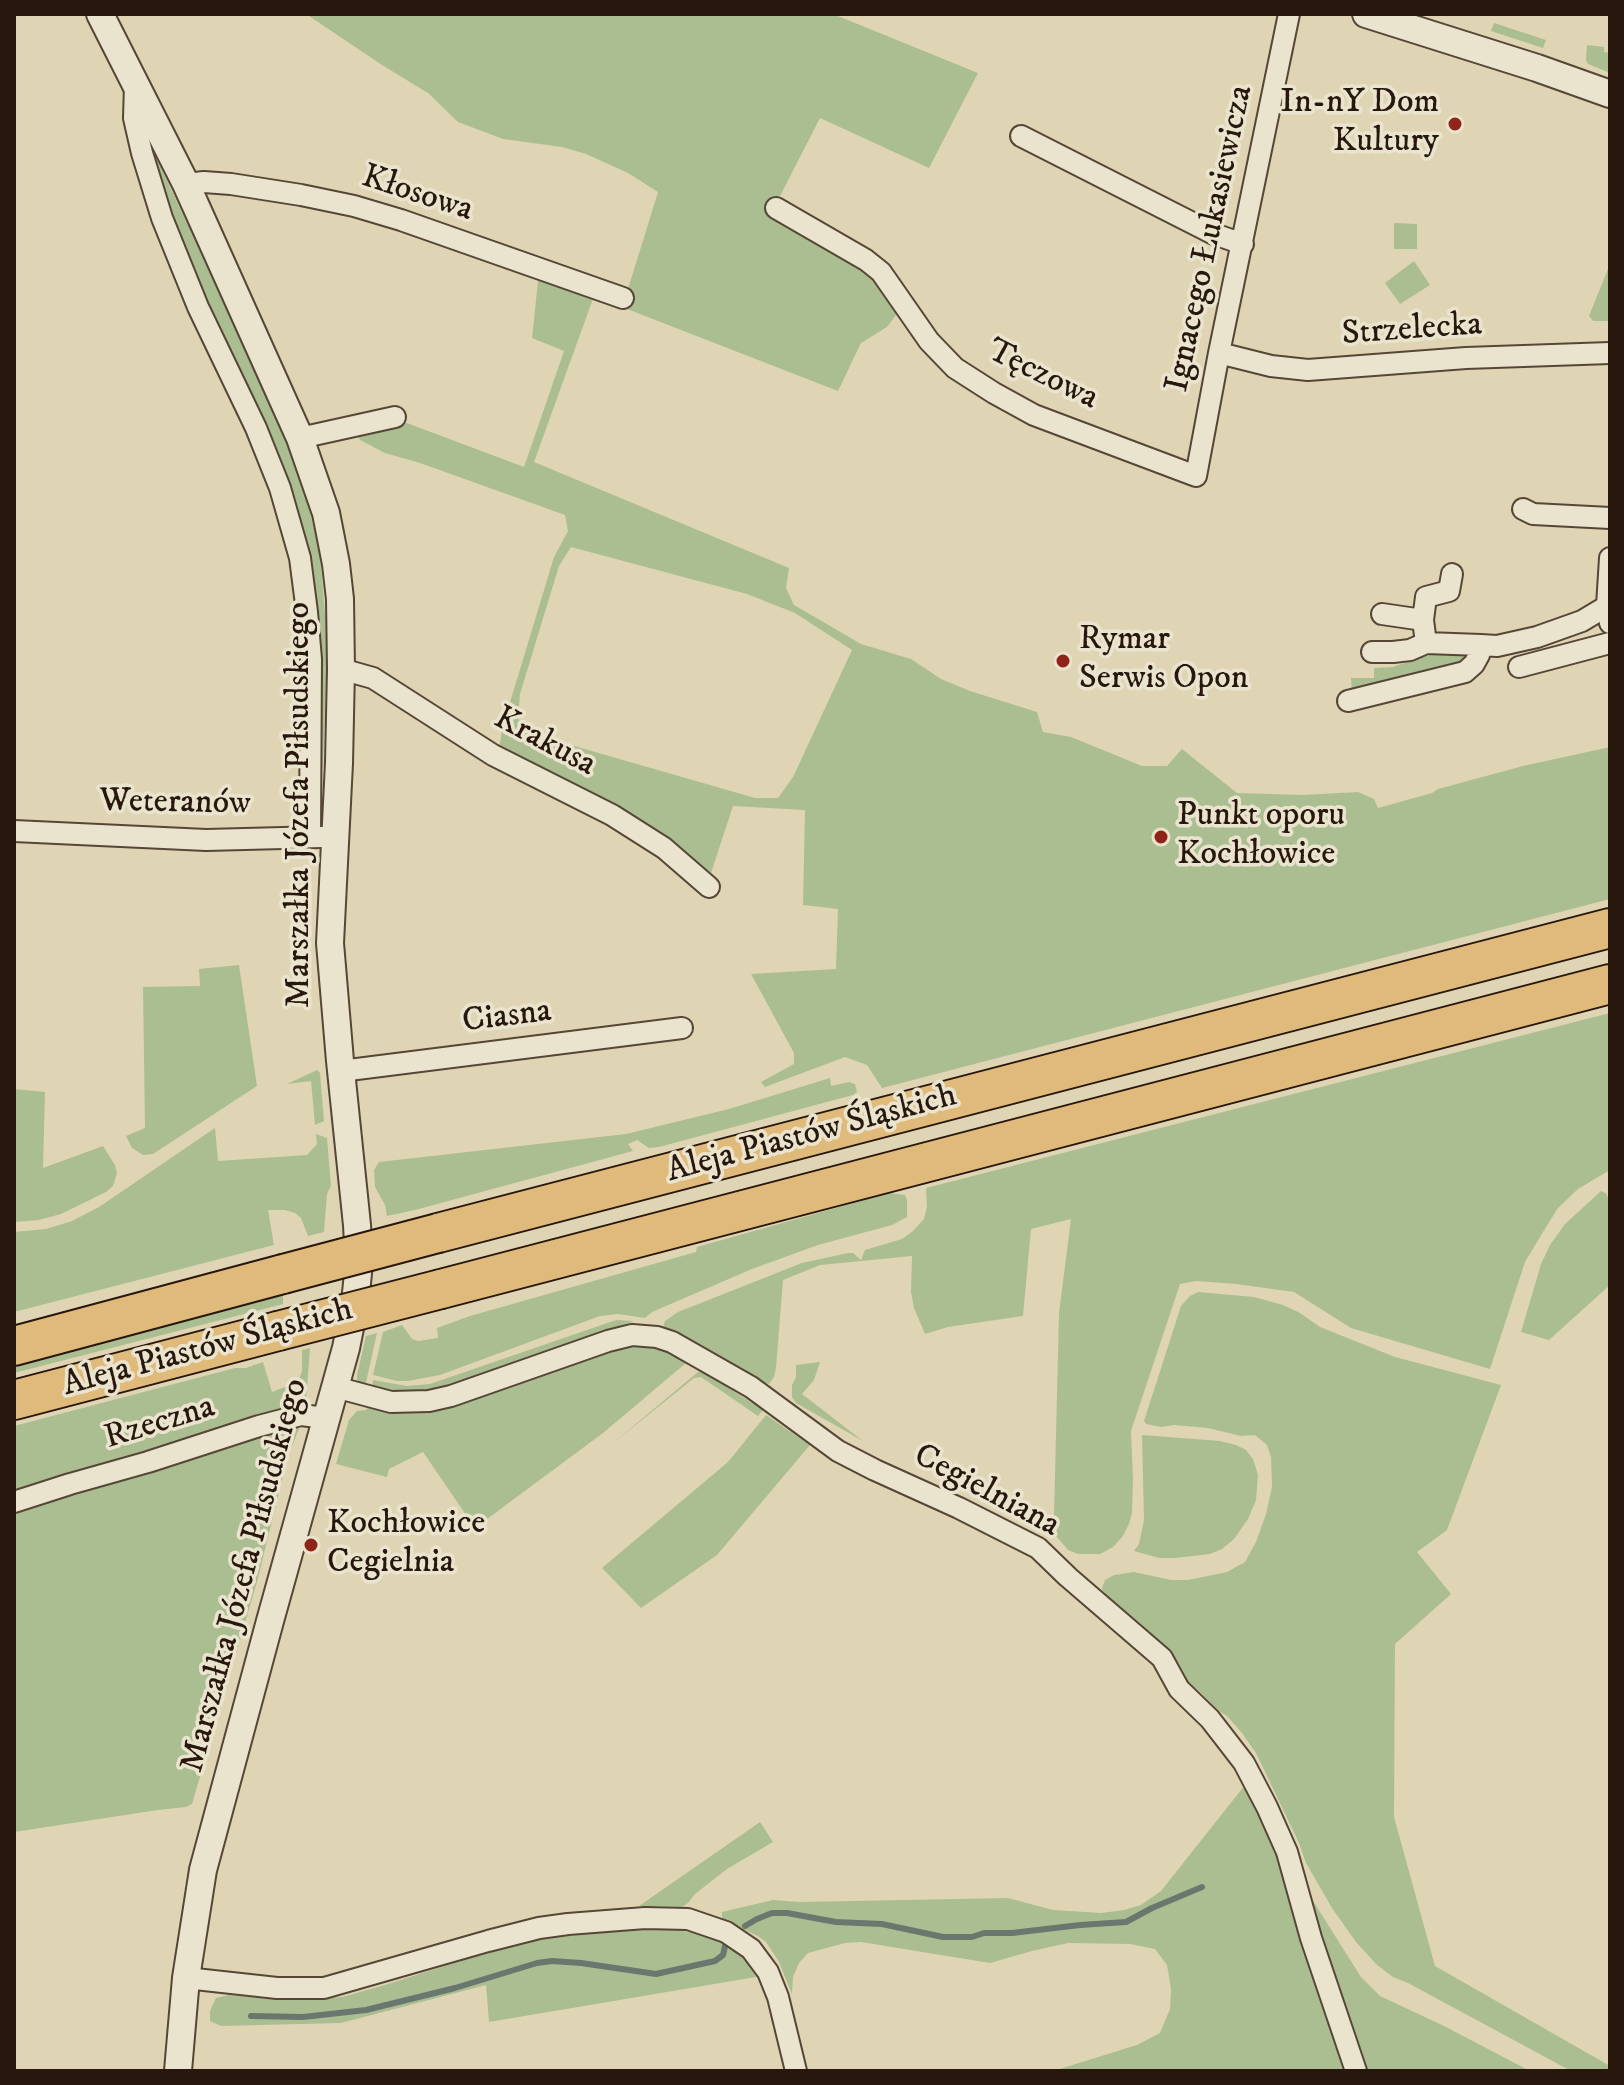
<!DOCTYPE html>
<meta charset="utf-8">
<style>
body{margin:0}
#map{position:relative;width:1624px;height:2085px;overflow:hidden;background:#dfd5b4;font-family:"IM FELL DW Pica",serif}
canvas{display:block}
.frame{position:absolute;inset:0;border:16px solid #28170c;pointer-events:none}
</style>
<div id="map">
<canvas width="1624" height="2085"></canvas>
<div class="frame"></div>
</div>
<script>
const ctx = document.querySelector('canvas').getContext('2d');
ctx.lineJoin = 'round';
function paint(path, color) { ctx.fillStyle = color; ctx.fill(path, 'evenodd'); }
const toPath = rows => new Path2D(rows.map(r => 'M' + r).join(''));
function strokePath(path, color, width, dash) { ctx.strokeStyle = color; ctx.lineWidth = width; ctx.lineCap = dash ? 'butt' : 'round'; ctx.setLineDash(dash || []); ctx.stroke(path); }
function label(font, color, halo, rows, align = 'center') {
  ctx.font = font + ' "IM FELL DW Pica",serif'; ctx.lineWidth = 7; ctx.setLineDash([]); ctx.textBaseline = 'middle'; ctx.strokeStyle = halo; ctx.fillStyle = color; for (const [text, x, y, turn = 0] of rows) {
    ctx.save(); ctx.translate(x, y); ctx.rotate((+turn || 0) * Math.PI / 180); ctx.textAlign = isNaN(turn) ? turn : align; if (halo) ctx.strokeText(text, 0, 0); ctx.fillText(text, 0, 0); ctx.restore();
  }
}
paint(toPath([
 [306,14,833,14,978,73,929,168,820,118,780,196,773,201,863,265,901,308,887,327,861,343,838,391,627,309,633,291,628,289,658,192,628,173,586,154,562,147,503,139,458,122,428,93,382,65],
 [1494,23,1546,40,1543,48,1491,31],
 [1587,45,1604,47,1604,52,1610,53,1610,73,1588,64,1586,60],
 [153,156,157,159,279,420,309,508,320,554,326,625,326,679,323,767,316,766,304,557,199,295,149,157],
 [1394,223,1417,224,1417,249,1394,249],
 [1414,261,1430,285,1400,304,1385,283],
 [1610,264,1610,321,1593,321,1589,316],
 [539,272,594,296,534,462,789,568,786,588,794,605,861,644,911,659,941,679,970,691,1037,712,1043,732,1071,737,1142,766,1167,766,1182,749,1237,793,1303,795,1358,792,1374,799,1378,808,1432,793,1438,789,1523,766,1610,747,1610,899,882,1088,867,1065,845,1057,765,1087,761,1082,794,1064,794,1053,751,974,836,969,838,909,803,905,805,810,733,806,710,876,499,751,502,729,554,557,568,531,565,515,420,463,385,453,360,440,357,435,393,423,407,423,524,467,564,351,532,338],
 [571,547,747,594,795,613,852,650,793,777,778,798,755,798,550,739,527,731,518,718,520,694,559,566],
 [1458,652,1465,656,1462,664,1352,694,1351,678,1374,678,1374,668,1393,667,1425,656],
 [239,965,257,1086,153,1154,143,1155,132,1148,126,1136,145,1128,143,987,200,986,199,969],
 [1610,1013,1610,1170,1578,1189,1558,1208,1543,1232,1525,1262,1490,1369,1351,1328,1294,1292,1236,1284,1196,1281,1180,1284,1131,1431,1133,1480,1132,1513,1129,1524,1123,1536,1113,1547,1100,1554,1078,1554,1068,1550,1052,1531,1033,1519,1054,1515,1059,1313,1071,1219,1031,1229,1023,1316,948,1327,925,1334,914,1308,911,1292,912,1256,820,1265,783,1280,776,1368,774,1377,769,1384,761,1382,665,1332,663,1327,665,1321,678,1312,802,1263,848,1253,853,1253,861,1260,865,1250,902,1239,913,1231,924,1219,927,1207,926,1188],
 [317,1070,320,1073,324,1121,315,1125,311,1081,287,1084],
 [830,1078,831,1086,849,1082,855,1084,857,1092,853,1095,659,1147,649,1148,637,1140,628,1144,633,1151,415,1210,387,1216,385,1205,375,1187,374,1170,379,1162,626,1134,729,1109],
 [14,1089,45,1092,43,1168,103,1146,115,1165,117,1173,113,1186,106,1192,61,1214,39,1220,14,1222],
 [215,1128,218,1161,307,1155,317,1144,316,1134,327,1138,331,1186,327,1194,324,1232,308,1236,301,1218,295,1213,285,1210,268,1210,274,1245,14,1312,14,1232,46,1229,72,1221,99,1207],
 [1601,1191,1606,1193,1610,1203,1610,1285,1549,1340,1521,1332,1541,1264,1550,1245,1565,1224],
 [889,1193,905,1195,907,1200,907,1217,892,1225,818,1245,752,1269,652,1312,645,1318,618,1314,600,1316,440,1375,408,1381,397,1381,373,1375,383,1332,402,1325,412,1339,418,1341,438,1338,437,1328,470,1316,696,1252,697,1247],
 [1198,1292,1254,1297,1283,1305,1300,1313,1320,1327,1395,1357,1501,1385,1447,1530,1417,1552,1451,1594,1395,1644,1394,1817,1435,1966,1610,2066,1610,2071,1571,2071,1408,1983,1393,1977,1377,1965,1356,1942,1332,1908,1306,1863,1299,1843,1256,1753,1242,1733,1227,1716,1216,1709,1199,1691,1189,1684,1181,1667,1172,1656,1105,1599,1102,1588,1105,1580,1114,1575,1134,1572,1171,1580,1188,1580,1227,1572,1245,1562,1256,1542,1266,1514,1272,1487,1271,1457,1267,1445,1255,1435,1241,1436,1208,1428,1174,1425,1161,1427,1146,1424,1144,1421,1181,1306,1190,1296],
 [283,1295,283,1304,14,1373,14,1364],
 [616,1320,634,1321,439,1390,401,1394,372,1387,373,1380,407,1386,430,1384],
 [377,1333,365,1387,357,1380,357,1375,366,1336],
 [623,1346,647,1346,674,1352,688,1358,686,1363,603,1433,475,1528,423,1452,389,1469,387,1477,336,1464,349,1420,357,1411,366,1410,370,1406],
 [310,1348,306,1401,299,1408,14,1493,14,1426,235,1368,246,1368,263,1362,272,1392,298,1382,302,1371,302,1350],
 [820,1362,814,1380,802,1394,863,1441,796,1403,792,1397,792,1385,796,1377,796,1365],
 [702,1371,763,1410,758,1416,701,1377,694,1378,612,1444,698,1372],
 [766,1415,810,1445,717,1555,641,1608,602,1568,728,1462],
 [296,1425,299,1429,288,1456,257,1582,192,1804,186,1807,158,1810,14,1832,14,1515,89,1485],
 [1142,1435,1220,1441,1236,1445,1246,1450,1253,1459,1258,1475,1256,1500,1248,1519,1234,1539,1222,1549,1210,1554,1175,1558,1159,1558,1134,1551,1139,1544,1144,1520],
 [1245,1785,1273,1841,1349,2071,1053,2071,1137,2045,1160,2033,1170,2009,1171,1989,1167,1965,1155,1949,1130,1944,1068,1943,1032,1951,990,1963,861,1942,845,1943,808,1953,799,1963,793,1977,792,1994,778,1960,766,1942,758,1936,722,1919,722,1912,773,1900,800,1902,1008,1898,1053,1910,1101,1913,1124,1910,1141,1905,1161,1891],
 [760,1822,773,1842,727,1869,695,1894,688,1903,682,1907,639,1906],
 [1303,1885,1361,1977,1380,1996,1444,2026,1530,2071,1365,2071],
 [632,1928,680,1930,713,1937,736,1950,745,1959,756,1977,489,2022,486,1985,341,2023,221,2026,210,2021,210,2011,216,1998,229,1995,280,2000,310,2000,342,1997,388,1984,520,1942]
]), '#abbe92');
strokePath(toPath([
 [745,1926,757,1919,772,1913,787,1913,836,1922,882,1924,943,1937,972,1937,984,1933,1012,1933,1080,1925,1126,1922,1152,1908,1202,1887],
 [251,2016,303,2017,366,2010,455,1988,537,1963,552,1961,581,1963,656,1974,715,1961,723,1955,725,1946]
]), '#68786e', 6);
const minor = toPath([
 [135,85,134,118,142,153,162,218,198,307,256,428,280,488,300,558,307,612,311,659,310,837],
 [1021,136,1214,234,1243,244],
 [186,184,204,182,231,184,301,195,354,206,401,220,623,298],
 [776,208,866,260,881,272,929,341,955,368,994,393,1034,415,1196,476,1219,353,1289,14],
 [1219,353,1271,366,1308,370,1466,358,1610,353],
 [300,438,395,417],
 [1523,509,1533,514,1610,518],
 [1610,558,1607,606,1610,623],
 [1382,614,1423,620,1426,643],
 [1423,620,1426,597,1449,591,1452,574],
 [1372,652,1393,652,1410,650,1426,643,1481,645],
 [1519,667,1610,643],
 [341,669,373,678,493,755,612,815,664,848,709,887],
 [1348,701,1465,672,1474,664,1479,655,1481,645,1497,646,1537,637,1582,621,1607,606],
 [14,831,206,840,322,837],
 [341,1071,682,1028],
 [335,1387,391,1402,429,1401,451,1396,608,1341,632,1335,657,1337,672,1342,751,1387,838,1451,875,1470,959,1508,1038,1548,1068,1577,1162,1658,1179,1689,1210,1719,1244,1763,1267,1807,1287,1852,1311,1938,1356,2071],
 [14,1502,70,1484,148,1462,259,1426,301,1415,326,1418],
 [186,1978,277,1988,324,1988,488,1941,539,1928,568,1924,645,1918,688,1919,726,1932,751,1949,768,1972,778,1997,796,2071]
]);
const tertiary = toPath([
 [100,14,186,184,300,438,326,513,336,564,340,599,341,669,339,763,330,943,340,1061,357,1225,359,1263,355,1303,346,1348,270,1621,203,1870,186,1978,178,2071],
 [1366,14,1537,68,1610,94]
]);
const motorway = toPath([
 [438,1233,1610,928],
 [441,1289,1610,984],
 [14,1346,283,1274],
 [14,1400,278,1331]
]);
strokePath(minor, '#564636', 24);
strokePath(tertiary, '#564636', 30);
strokePath(motorway, '#28170c', 42);
strokePath(minor, '#eae4ce', 20);
strokePath(tertiary, '#eae4ce', 26);
strokePath(motorway, '#e0ba7a', 38);
const motorwayBridge = toPath([
 [283,1274,438,1233],
 [278,1331,441,1289]
]);
strokePath(motorwayBridge, '#28170c', 42, []);
strokePath(motorwayBridge, '#e0ba7a', 38);
for (const [x, y, r, color] of [
 [1455,124,8,"#8f2418"],
 [1063,661,8,"#8f2418"],
 [1161,837,8,"#8f2418"],
 [311,1545,8,"#8f2418"]
]) { const dot = new Path2D(); dot.arc(x, y, r, 0, 2 * Math.PI); ctx.fillStyle = color; ctx.fill(dot); strokePath(dot, '#eae4ce', 3); }
label('34px', '#28170c', '#eae4ce', [
 ["In-nY Dom",1439,104,"right"],
 ["Kultury",1439,143,"right"],
 ["Rymar",1079,641],
 ["Serwis Opon",1079,680],
 ["Punkt oporu",1177,817],
 ["Kochłowice",1177,856],
 ["Kochłowice",327,1525],
 ["Cegielnia",327,1564]
], 'left');
label('34px', '#28170c', '#eae4ce', [
 ["Kłosowa",417,195,18],
 ["Ignacego Łukasiewicza",1211,239,-78],
 ["Strzelecka",1412,331,-4],
 ["Tęczowa",1042,376,26],
 ["Krakusa",544,743,28],
 ["Weteranów",175,804,1],
 ["Marszałka Józefa Piłsudskiego",301,805,-90],
 ["Ciasna",507,1018,-7],
 ["Aleja Piastów Śląskich",812,1135,-15],
 ["Aleja Piastów Śląskich",208,1349,-15],
 ["Rzeczna",160,1424,-17],
 ["Cegielniana",986,1492,28],
 ["Marszałka Józefa Piłsudskiego",246,1576,-75]
]);
</script>
